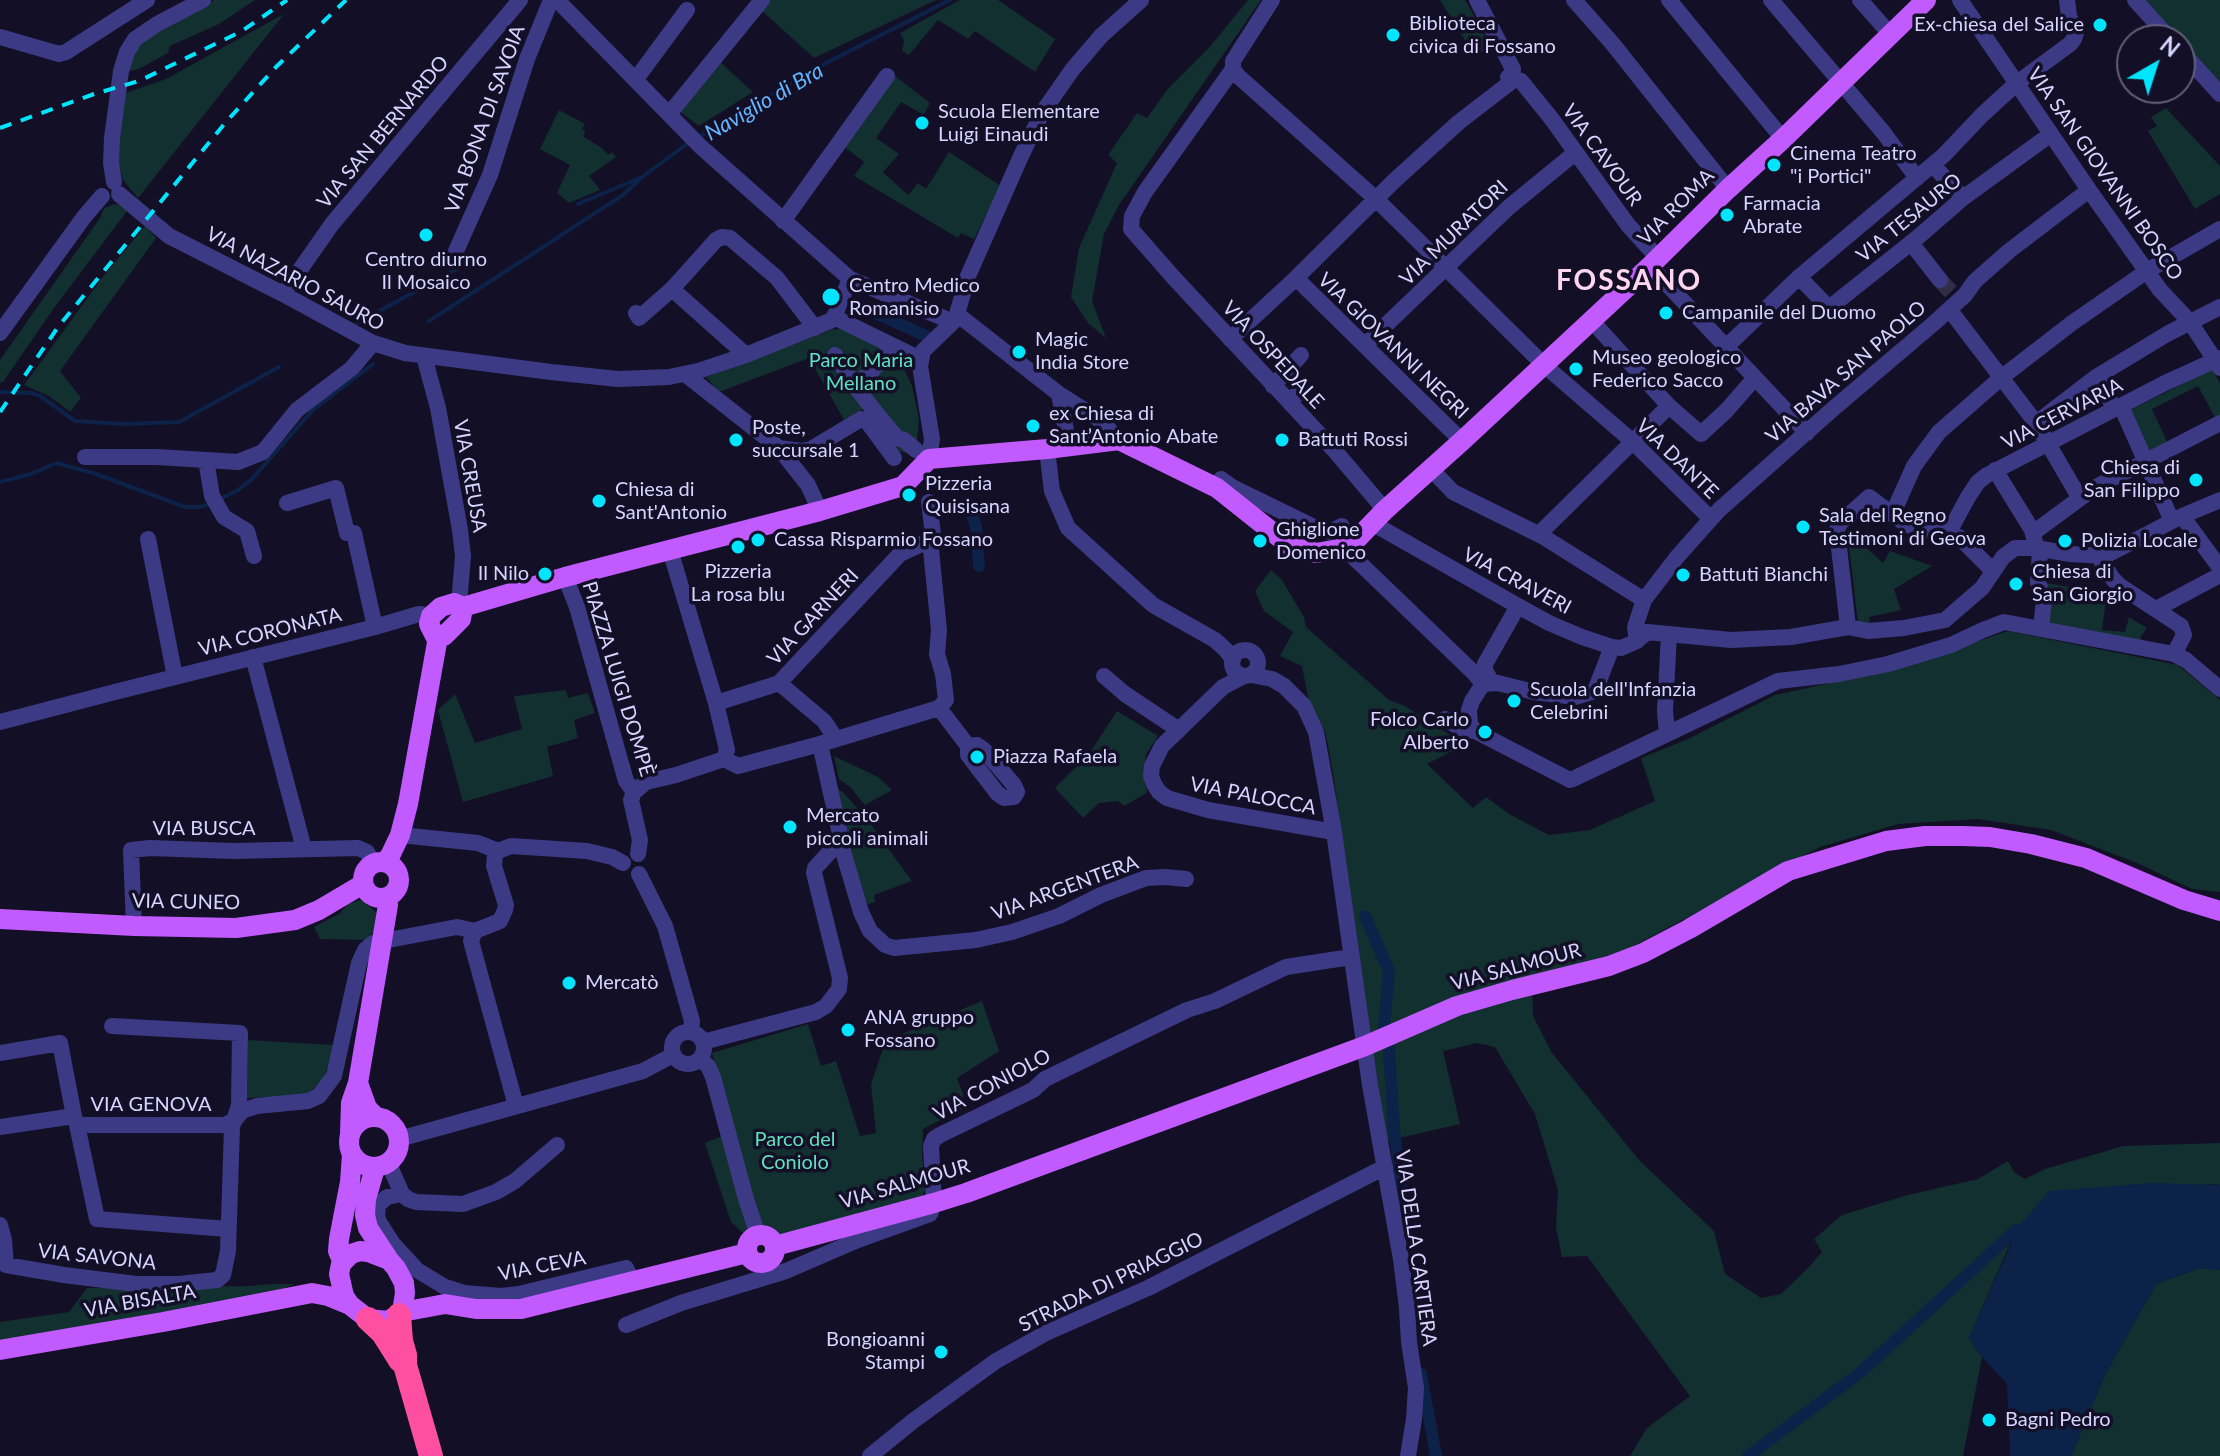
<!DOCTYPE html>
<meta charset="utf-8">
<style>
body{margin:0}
#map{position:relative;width:2220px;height:1456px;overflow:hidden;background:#130f26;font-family:Lato,sans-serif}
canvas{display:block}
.north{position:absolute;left:2116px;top:24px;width:80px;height:80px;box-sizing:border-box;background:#130f26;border:2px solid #625e7d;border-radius:50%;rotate:39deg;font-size:22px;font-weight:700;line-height:32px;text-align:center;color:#d9d4ff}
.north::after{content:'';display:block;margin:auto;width:28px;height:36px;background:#00e5ff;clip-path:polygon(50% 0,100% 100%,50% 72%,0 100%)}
</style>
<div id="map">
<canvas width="2220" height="1456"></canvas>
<div class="north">N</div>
</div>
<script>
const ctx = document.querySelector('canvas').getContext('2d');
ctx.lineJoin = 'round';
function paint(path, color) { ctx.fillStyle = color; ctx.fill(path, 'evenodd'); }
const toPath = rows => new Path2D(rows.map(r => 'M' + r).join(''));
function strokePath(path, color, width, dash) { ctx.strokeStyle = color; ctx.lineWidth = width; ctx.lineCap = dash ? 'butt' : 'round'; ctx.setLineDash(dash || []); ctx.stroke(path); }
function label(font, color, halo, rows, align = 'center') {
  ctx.font = font + ' Lato,sans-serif'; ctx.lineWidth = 7; ctx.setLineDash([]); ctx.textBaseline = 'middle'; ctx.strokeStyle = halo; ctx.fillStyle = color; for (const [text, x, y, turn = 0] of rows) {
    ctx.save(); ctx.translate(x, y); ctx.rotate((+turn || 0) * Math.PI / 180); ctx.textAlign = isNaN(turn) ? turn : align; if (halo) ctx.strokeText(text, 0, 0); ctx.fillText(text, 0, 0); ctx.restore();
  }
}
paint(toPath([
 [214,0,255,0,219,24,170,46,168,53,139,69,125,72,134,46],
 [769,0,936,0,814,58,761,10],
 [960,0,998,0,1055,39,1035,72,975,31,968,39,938,20,909,55,902,51,904,41,900,33],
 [1248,0,1261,0,1119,205,1104,234,1092,301,1106,338,1088,323,1071,297,1079,248,1117,163,1108,155,1137,113,1147,118,1167,90,1208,49],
 [1440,0,1465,0,1492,47,1487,51,1474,55],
 [2140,0,2220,0,2220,85,2180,43,2180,40,2178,40],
 [284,14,138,198,123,180,117,158,123,94,166,79],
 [719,61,753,92,699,126,679,111],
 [895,76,930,103,924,115,901,102,876,138,899,154,883,172,908,195,918,183,926,189,949,152,1001,186,974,239,961,233,958,238,854,176,864,162,842,145],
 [2166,108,2220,166,2220,194,2195,209,2148,131,2157,126,2151,117],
 [559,110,585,124,582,129,585,131,584,137,602,148,608,155,612,152,616,157,589,176,600,190,569,203,557,193,570,165,540,149],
 [115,204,123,206,127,211,54,308,3,382,0,382,0,360,100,218,104,208],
 [145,226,156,238,60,371,81,398,70,412,49,396,24,385,102,278],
 [844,328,896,355,904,369,912,386,919,418,917,442,913,451,905,453,897,451,864,409,853,414,853,420,847,425,809,358,719,392,706,377,831,330],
 [2212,369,2220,383,2220,419,2217,421,2198,386,2152,409,2168,444,2149,453,2131,410],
 [1847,530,1883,563,1890,551,1932,566,1894,589,1901,610,1869,617,1871,628,1858,623],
 [1271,570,1282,580,1304,617,1306,627,1389,700,1405,706,1456,739,1456,749,1427,764,1473,808,1486,797,1509,814,1549,835,1590,830,1655,801,1641,758,1688,739,1775,695,1900,668,2008,631,2178,665,2220,700,2220,892,2192,889,2137,863,2051,830,1978,819,1898,824,1820,847,1624,951,1532,977,1533,1016,1552,1053,1639,1160,1714,1231,1725,1274,1761,1298,1781,1294,1809,1267,1822,1252,1814,1239,1842,1215,1908,1195,1978,1179,2008,1161,2014,1172,2025,1179,2045,1169,2123,1146,2220,1143,2220,1185,2213,1184,2032,1212,2016,1230,1969,1338,1982,1357,1963,1456,1630,1456,1647,1428,1690,1396,1587,1256,1562,1257,1556,1228,1558,1190,1535,1114,1495,1047,1477,1043,1443,1051,1460,1124,1386,1141,1332,767,1325,731,1309,702,1302,666,1280,656,1293,632,1264,611,1255,591],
 [2040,582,2094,591,2106,600,2102,630,2125,632,2129,617,2147,628,2140,638,2145,642,2044,624],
 [566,690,568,698,588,693,595,713,574,720,578,738,547,747,553,776,463,802,438,710,455,694,475,743,522,729,514,696],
 [1117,711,1158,736,1146,754,1144,769,1147,793,1124,806,1118,801,1099,803,1083,818,1055,788,1089,754],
 [834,756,878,777,892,790,865,805,850,787,839,779],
 [837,790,842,791,866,818,912,881,874,895,875,902,865,905,846,845],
 [362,900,378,914,375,930,366,940,320,939,314,927,339,914,349,903],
 [982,1001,999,1051,957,1078,963,1094,964,1108,923,1129,922,1157,926,1188,921,1199,753,1242,731,1222,705,1143,722,1136,731,1115,712,1053,808,1024,821,1066,836,1061,860,1136,876,1133,871,1084,885,1043,897,1036],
 [248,1040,334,1045,322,1086,300,1096,247,1098],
 [2200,1268,2220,1270,2220,1456,2071,1456,2105,1375,2156,1284],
 [271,1284,294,1284,273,1293,219,1307,180,1309,128,1321,0,1342,0,1322,69,1312,87,1288,249,1286]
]), '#12302f');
paint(toPath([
 [2153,1183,2220,1185,2220,1270,2200,1268,2156,1284,2105,1375,2071,1456,2010,1456,2007,1384,1982,1357,1969,1338,2012,1242,2016,1230,2049,1191]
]), '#0c2248');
strokePath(toPath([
 [699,137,828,62,950,0],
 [578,204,642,177,691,141],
 [429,321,623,195,639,180],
 [357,323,466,264],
 [0,392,32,393,40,396,75,421,124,424,179,422,279,367],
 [0,482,31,474,57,463,96,474,185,507,199,507,210,504],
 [218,500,238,490,251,480,313,410,373,364]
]), '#0c2248', 4);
strokePath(toPath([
 [858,305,926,336],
 [967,503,976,526,979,566],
 [1365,916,1389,971,1384,1027],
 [1389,1050,1394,1130,1403,1198,1402,1204],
 [1421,1374,1436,1456],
 [1748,1456,1861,1372,2016,1230]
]), '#0c2248', 12);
strokePath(toPath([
 [1940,280,1953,294]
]), '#312d47', 16, [16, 8]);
strokePath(toPath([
 [557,0,700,146,850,279,953,322],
 [1272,0,1233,61,1233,69,1145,192,1132,216,1131,229,1174,278,1335,451,1385,510],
 [1574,0,1612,43,1728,189],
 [1669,0,1783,139],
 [1771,0,1883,132,1917,178],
 [1860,0,1891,35],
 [1960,0,2089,190,2160,290,2190,322,2220,368],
 [2135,0,2171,40],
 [0,37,59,54,66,52,147,0],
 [2180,50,2220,94],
 [1233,69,1238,76,1376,199,1544,365,1632,441,1711,519],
 [1508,77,1521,81,1551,118,1628,225,1658,258],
 [636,79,687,10],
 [670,113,762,0],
 [1933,165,1963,198],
 [114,182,111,163,112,138,121,71,127,52,135,39,157,24,203,0],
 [119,194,169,236,283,294,373,343,405,353,551,372,618,379,669,377,698,371,746,355,830,321,834,317,850,279],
 [783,221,887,76],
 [1911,243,1940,280],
 [456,251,490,175,527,59,551,0],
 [1650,266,1807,433],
 [1799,277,1829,308,1917,238,1963,198,2051,134],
 [1296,278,1462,441],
 [672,289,716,240,722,237,730,238,777,278,815,328],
 [283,294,332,224,520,0],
 [1949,309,2036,423,2079,497],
 [636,313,639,318,672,289,746,355],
 [957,314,1059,394,1069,446],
 [834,317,920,359],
 [1591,320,1669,406,1701,434,1726,411,1754,379],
 [0,333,84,217,102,196],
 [1230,339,1296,278,1395,180,1459,122,1511,82,1513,69,1477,0],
 [1365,345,1509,207,1575,153],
 [1726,347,1799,277,1944,155,1982,115,2017,83,2070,44,2074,39,2076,33,2069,16,2067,0],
 [835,355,855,386,872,371,890,349],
 [424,356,438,408,460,530,463,556,459,604],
 [685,374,779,448,801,451,811,449,861,419,866,420,894,458],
 [2096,377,2115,409],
 [855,386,876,413],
 [1273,386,1301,355],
 [1059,394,1100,420,1119,440],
 [1290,403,1302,387],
 [2121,406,2172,521],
 [866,420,876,413,897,438,904,440,916,450],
 [2036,423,2096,377,2167,334,2220,307],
 [779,448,808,485,820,511],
 [1047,449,1052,491,1068,528,1153,605,1215,640,1226,650,1233,660],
 [85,457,157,457,206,460],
 [929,459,932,439,920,366,923,351,953,322,957,314,968,276,1021,156,1042,113,1072,70,1101,36,1141,0],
 [1431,469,1453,492,1542,536,1644,600],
 [1995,470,2032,530,2035,542],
 [1221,479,1234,488,1316,528,1330,532,1342,526],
 [287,503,336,488,347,533,354,533,375,627],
 [1893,513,1914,466,1939,432,2002,377,2072,323,2147,271,2220,229],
 [2182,516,2220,568],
 [1372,523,1518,606,1549,623,1582,637,1612,647,1621,648,1635,642,1644,635],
 [2033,533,2094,488,2220,423],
 [1539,534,1669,406],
 [1948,534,1968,497,1978,482,1987,475,2165,383,2220,358],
 [148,539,175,677],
 [1344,548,1473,672,1483,684,1498,683,1534,692,1575,697,1595,691,1612,647],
 [670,550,716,703,727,750,724,759],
 [2040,550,2038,582,2044,599,2041,629],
 [254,556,247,531,224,517,212,496,206,460,238,462,263,452,297,410,352,368,373,343],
 [2098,556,2113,579,2120,586,2181,626,2184,635,2174,654],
 [565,577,577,607,626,781,634,792],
 [2156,609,2220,575],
 [1848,627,1837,530,1840,523,1869,497,1907,525,1959,537,1993,571],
 [1647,632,1731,640,1791,637,1848,627,1868,631,1904,628,1945,620,1982,588,2003,557,2015,548,2036,548,2070,554,2105,556,2182,516,2220,500],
 [1637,641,1635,627,1644,600,1677,557,1719,510,1834,408,1933,324,1965,295,1975,281,2009,251,2089,190],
 '1232 663a13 13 0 1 1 26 0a13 13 0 1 1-26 0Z',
 [253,657,304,849],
 [1251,675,1272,679,1284,686,1304,706,1316,732,1334,832,1370,1085,1401,1259,1407,1308,1409,1342,1416,1388,1414,1419,1408,1456],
 [1104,676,1125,694,1179,730],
 [1244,676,1223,687,1162,746,1152,766,1151,776,1154,784,1159,792,1167,798,1208,810,1334,832],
 [779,683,824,721,836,739],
 [1492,683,1484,668,1485,664,1518,606],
 [716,703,779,683,900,554,930,540],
 [939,708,968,746,977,745,984,750,1014,785,1017,792,1014,797,1004,798,997,793,968,755,968,746],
 [1445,719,1464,730,1475,731,1570,780,1573,779,1778,681,1839,674,1888,664,1951,645,1983,630,2004,622,2174,654,2186,660,2220,689],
 [0,722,115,692,375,627,419,614,431,616],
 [1475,731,1470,724,1469,710,1472,701,1483,684],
 [1667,734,1665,711,1669,634],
 [724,759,738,766,820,744,939,708,946,700,943,674,937,654,939,630,930,540,933,534,929,502],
 [400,835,478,843,498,851],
 [839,838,861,912,870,931,885,945,894,948,976,940,1012,932,1059,916,1101,895,1146,878,1165,877,1186,879],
 [498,851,495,855,494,866,506,905,505,910,500,921,475,931,471,941,516,1106],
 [498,851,511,846,587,851,612,857,623,863],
 [638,854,640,840,631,800,634,792,646,782,676,775,724,759],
 [639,874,665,926,692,1021,691,1032],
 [134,926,131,850,150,848,234,851,358,848,367,852,373,863],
 '672 1048a16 16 0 1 1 32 0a16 16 0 1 1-32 0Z',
 [703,1042,816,1012,826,1006,839,989,840,978,814,873,815,868,836,845,840,834,820,744],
 [0,1053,60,1043,74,1116],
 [700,1059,708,1066,713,1077,746,1199,758,1235],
 [77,1125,97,1219,228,1229],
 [0,1127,74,1116,77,1125,224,1125,234,1121,242,1111,257,1106,308,1101,319,1096,334,1076,359,963,365,950,373,943,457,927,475,931],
 [399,1139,643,1071,673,1055],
 [557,1145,515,1181,496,1192,463,1204,416,1202,408,1199,402,1194,387,1197,378,1205,377,1216,379,1222,393,1244,417,1270,445,1287,464,1293,501,1296,519,1294,626,1268,633,1282],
 [389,1164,402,1194],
 [0,1225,4,1240,6,1265,64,1275,136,1284,179,1284,217,1280,223,1275,228,1251,232,1127,239,1105,240,1033,112,1026],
 [626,1325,681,1303,786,1271,858,1240,930,1214,934,1203,931,1146,934,1139,940,1135,1033,1090,1045,1079,1187,1010,1215,1001,1286,967,1351,957],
 [870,1456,913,1421,996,1361,1046,1333,1148,1288,1385,1167]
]), '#3d3a85', 16);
strokePath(toPath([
 [454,603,463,607,461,619,444,636,435,636,429,624,431,616,441,607,454,603],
 [463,607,565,577,820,511,903,486,929,459,1047,449,1119,440,1217,488,1290,546,1316,553,1344,548,1356,540,1385,510,1462,441,1650,266,1728,189,1783,139,1926,0],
 '363 880a18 18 0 1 1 36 0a18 18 0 1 1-36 0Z',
 [385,862,390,856,400,835,408,804,438,637],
 [0,919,134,926,236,928,295,920,319,910,363,884],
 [358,1083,388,905,387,897],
 '349 1142a25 25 0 1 1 50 0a25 25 0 1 1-50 0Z',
 [350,1133,351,1103,358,1083,367,1108,376,1117],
 [375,1168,366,1199,365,1215,368,1228,389,1260],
 '747 1249a14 14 0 1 1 28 0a14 14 0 1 1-28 0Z',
 [775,1246,934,1203,966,1193,1365,1046,1457,1006,1512,990,1609,966,1643,953,1689,929,1788,871,1886,841,1925,836,1963,836,1990,837,2031,844,2086,858,2184,900,2220,911],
 [360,1251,368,1252,389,1260,396,1268,404,1283,405,1293,402,1312,388,1321,368,1319,350,1305,344,1296,339,1274,341,1264,351,1254,360,1251],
 [343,1262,338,1251,339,1239,350,1182,352,1155],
 [402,1312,445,1304,476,1309,521,1309,747,1253],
 [0,1350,163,1322,312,1293,328,1296,350,1305]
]), '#c25bff', 20);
strokePath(toPath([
 [399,1315,401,1341,405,1355,405,1365,431,1456],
 [368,1319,383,1333,400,1360]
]), '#ff4fa3', 24);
strokePath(toPath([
 [0,128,94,94,139,81,242,31,287,0],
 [0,412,58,327,226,122,276,67,346,0]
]), '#00e5ff', 4, [12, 10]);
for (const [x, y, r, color] of [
 [2100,25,8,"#00e5ff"],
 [1393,35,8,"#00e5ff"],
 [922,123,8,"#00e5ff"],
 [1774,165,8,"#00e5ff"],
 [1727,215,8,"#00e5ff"],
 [426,235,8,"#00e5ff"],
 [831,297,10,"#00e5ff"],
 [1666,313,8,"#00e5ff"],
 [1019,352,8,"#00e5ff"],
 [1576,369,8,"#00e5ff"],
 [1033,426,8,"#00e5ff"],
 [736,440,8,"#00e5ff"],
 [1282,440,8,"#00e5ff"],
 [2196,480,8,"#00e5ff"],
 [909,495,8,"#00e5ff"],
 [599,501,8,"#00e5ff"],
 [1803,527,8,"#00e5ff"],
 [758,540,8,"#00e5ff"],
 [1260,541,8,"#00e5ff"],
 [2065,541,8,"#00e5ff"],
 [738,547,8,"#00e5ff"],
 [545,574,8,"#00e5ff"],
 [1683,575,8,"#00e5ff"],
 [2016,584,8,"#00e5ff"],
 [1514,701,8,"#00e5ff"],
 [1485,732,8,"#00e5ff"],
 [977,757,8,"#00e5ff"],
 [790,827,8,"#00e5ff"],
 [569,983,8,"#00e5ff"],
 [848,1030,8,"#00e5ff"],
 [941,1352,8,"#00e5ff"],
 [1989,1420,8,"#00e5ff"]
]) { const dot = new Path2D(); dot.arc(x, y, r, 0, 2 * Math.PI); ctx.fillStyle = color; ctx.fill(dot); strokePath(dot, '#130f26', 3); }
label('20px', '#d9d4ff', '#130f26', [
 ["Biblioteca",1409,24],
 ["civica di Fossano",1409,47],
 ["Ex-chiesa del Salice",2084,25,"right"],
 ["Scuola Elementare",938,112],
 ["Luigi Einaudi",938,135],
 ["Cinema Teatro",1790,154],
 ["\"i Portici\"",1790,177],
 ["Farmacia",1743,204],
 ["Abrate",1743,227],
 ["Centro diurno",426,260,"center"],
 ["Il Mosaico",426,283,"center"],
 ["Centro Medico",849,286],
 ["Romanisio",849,309],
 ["Campanile del Duomo",1682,313],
 ["Magic",1035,340],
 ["India Store",1035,363],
 ["Museo geologico",1592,358],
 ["Federico Sacco",1592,381],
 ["ex Chiesa di",1049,414],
 ["Sant’Antonio Abate",1049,437],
 ["Poste,",752,428],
 ["succursale 1",752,451],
 ["Battuti Rossi",1298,440],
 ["Chiesa di",2180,468,"right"],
 ["San Filippo",2180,491,"right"],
 ["Pizzeria",925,484],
 ["Quisisana",925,507],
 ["Chiesa di",615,490],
 ["Sant'Antonio",615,513],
 ["Sala del Regno",1819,516],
 ["Testimoni di Geova",1819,539],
 ["Ghiglione",1276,530],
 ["Domenico",1276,553],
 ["Cassa Risparmio Fossano",774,540],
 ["Polizia Locale",2081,541],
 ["Pizzeria",738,572,"center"],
 ["La rosa blu",738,595,"center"],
 ["Chiesa di",2032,572],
 ["San Giorgio",2032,595],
 ["Il Nilo",529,574,"right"],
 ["Battuti Bianchi",1699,575],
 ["Scuola dell'Infanzia",1530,690],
 ["Celebrini",1530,713],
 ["Folco Carlo",1469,720,"right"],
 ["Alberto",1469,743,"right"],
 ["Piazza Rafaela",993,757],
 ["Mercato",806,816],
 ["piccoli animali",806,839],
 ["Mercatò",585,983],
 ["ANA gruppo",864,1018],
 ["Fossano",864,1041],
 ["Bongioanni",925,1340,"right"],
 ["Stampi",925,1363,"right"],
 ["Bagni Pedro",2005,1420]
], 'left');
label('20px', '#d9d4ff', '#130f26', [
 ["VIA BONA DI SAVOIA",485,119,-70],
 ["VIA SAN BERNARDO",383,132,-50],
 ["VIA CAVOUR",1602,155,54],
 ["VIA SAN GIOVANNI BOSCO",2105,174,55],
 ["VIA ROMA",1676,207,-45],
 ["VIA TESAURO",1909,218,-39],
 ["VIA MURATORI",1454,233,-44],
 ["VIA NAZARIO SAURO",295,279,28],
 ["VIA GIOVANNI NEGRI",1393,346,44],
 ["VIA OSPEDALE",1273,355,47],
 ["VIA BAVA SAN PAOLO",1846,372,-41],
 ["VIA CERVARIA",2062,414,-27],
 ["VIA DANTE",1677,459,44],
 ["VIA CREUSA",470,476,80],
 ["VIA CRAVERI",1517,581,28],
 ["VIA GARNERI",813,617,-47],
 ["VIA CORONATA",270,632,-14],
 ["PIAZZA LUIGI DOMPÈ",618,679,73],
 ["VIA PALOCCA",1253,796,11],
 ["VIA BUSCA",204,829],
 ["VIA ARGENTERA",1065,888,-20],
 ["VIA CUNEO",186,902,1],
 ["VIA SALMOUR",1516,967,-15],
 ["VIA CONIOLO",992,1085,-28],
 ["VIA GENOVA",151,1105],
 ["VIA SALMOUR",905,1184,-16],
 ["VIA DELLA CARTIERA",1416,1248,82],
 ["VIA SAVONA",97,1257,6],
 ["VIA CEVA",542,1266,-11],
 ["STRADA DI PRIAGGIO",1111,1282,-26],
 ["VIA BISALTA",140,1301,-10]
]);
label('20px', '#5fe0c0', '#130f26', [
 ["Parco Maria",861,361],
 ["Mellano",861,384],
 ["Parco del",795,1140],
 ["Coniolo",795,1163]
]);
label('italic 22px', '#62b6ff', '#130f26', [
 ["Naviglio di Bra",764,102,-30]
]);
ctx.letterSpacing = '2px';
label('bold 28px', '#ffd6f0', '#130f26', [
 ["FOSSANO",1629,281]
]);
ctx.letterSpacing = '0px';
</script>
